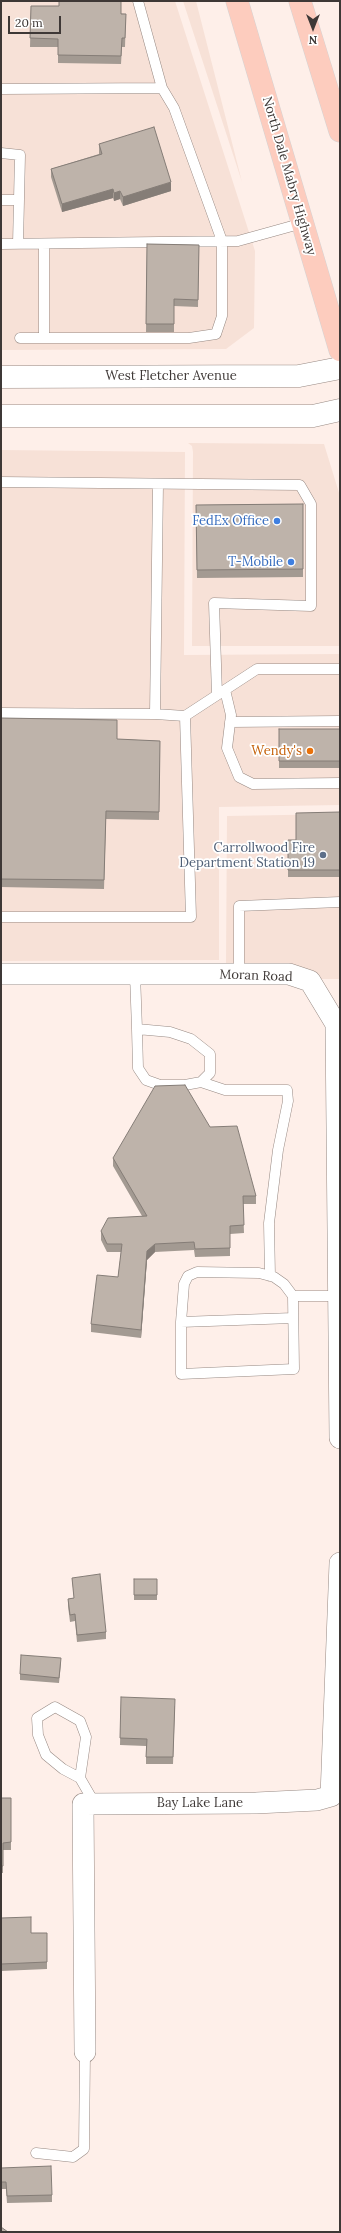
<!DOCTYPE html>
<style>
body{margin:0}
#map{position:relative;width:341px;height:2233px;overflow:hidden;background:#feefe9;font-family:Lora,serif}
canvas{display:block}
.frame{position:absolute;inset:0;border:2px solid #3e3836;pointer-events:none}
.north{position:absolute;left:293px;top:8px;width:40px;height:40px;-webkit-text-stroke:3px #fff;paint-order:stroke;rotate:180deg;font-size:11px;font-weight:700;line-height:16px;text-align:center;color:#3e3836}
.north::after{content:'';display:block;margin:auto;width:14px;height:18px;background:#3e3836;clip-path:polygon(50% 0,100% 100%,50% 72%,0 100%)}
.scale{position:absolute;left:8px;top:16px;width:53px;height:18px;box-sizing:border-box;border:2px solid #3e3836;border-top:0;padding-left:5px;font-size:12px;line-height:14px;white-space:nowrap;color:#3e3836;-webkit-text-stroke:3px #fff;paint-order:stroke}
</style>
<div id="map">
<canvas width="341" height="2233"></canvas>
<div class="frame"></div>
<div class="north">N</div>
<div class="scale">20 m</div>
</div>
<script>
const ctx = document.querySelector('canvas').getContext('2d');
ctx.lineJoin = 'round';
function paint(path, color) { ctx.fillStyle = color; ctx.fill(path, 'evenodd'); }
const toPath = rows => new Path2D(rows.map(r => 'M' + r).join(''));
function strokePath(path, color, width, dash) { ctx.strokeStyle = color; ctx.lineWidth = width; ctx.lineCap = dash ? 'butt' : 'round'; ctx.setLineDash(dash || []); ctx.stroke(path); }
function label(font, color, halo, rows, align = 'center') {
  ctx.font = font + ' Lora,serif'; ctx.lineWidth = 3.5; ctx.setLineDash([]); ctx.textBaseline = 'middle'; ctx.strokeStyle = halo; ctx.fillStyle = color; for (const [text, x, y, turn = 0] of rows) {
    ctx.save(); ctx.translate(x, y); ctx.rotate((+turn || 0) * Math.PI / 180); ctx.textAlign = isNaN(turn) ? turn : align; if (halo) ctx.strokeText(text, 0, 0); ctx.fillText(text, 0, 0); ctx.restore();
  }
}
paint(toPath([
 [1,1,175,1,255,251,254,328,226,349,1,350],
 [183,1,196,1,242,182],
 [188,443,324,444,340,496,340,646,192,646,193,452,192,446],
 [1,450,185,452,184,655,340,654,340,805,219,807,219,960,1,961],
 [340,814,340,979,320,979,312,971,291,964,226,964,227,816]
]), '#f7e1d7');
const lane = toPath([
 [1,89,162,88],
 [1,153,20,155,18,244],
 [1,200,19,200],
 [1,244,238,241,303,223],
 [20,338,189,338,216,334,222,316,222,241,174,108,162,88,138,1],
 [44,338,44,244],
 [1,482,300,485,311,504,311,606,214,603,217,695],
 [225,690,231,715,227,748,239,777,253,784,340,783],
 [1,713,155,714,185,716,257,669,340,669],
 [155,714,158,484],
 [230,722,340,721],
 [1,917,191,917,185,716],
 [135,974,137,1029,138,1068,146,1080,160,1085,185,1085,201,1082,210,1073,210,1054,191,1039,170,1032,137,1029],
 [239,974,239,906,340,902],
 [201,1082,225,1090,287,1090,288,1101,278,1150,269,1223,270,1276],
 [293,1318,181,1322,181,1374,294,1369,293,1296,339,1296],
 [181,1322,184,1284,188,1276,197,1272,259,1273,274,1277,284,1284,293,1296],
 [80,1778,63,1769,46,1755,38,1735,37,1718,55,1707,80,1721,86,1737,80,1778,95,1804],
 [36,2153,73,2157,84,2149,85,2052]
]);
const street = toPath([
 [1,974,289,974,310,981,336,1024,340,1438],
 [85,2052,83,1804,256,1803,317,1800,331,1796,340,1563]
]);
const secondary = toPath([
 [1,377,299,376,340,368],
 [1,416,313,416,340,410]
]);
const primary = toPath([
 [237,1,340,350],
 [300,1,340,131]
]);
strokePath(lane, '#978983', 11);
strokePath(street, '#978983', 22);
strokePath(secondary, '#978983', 23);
strokePath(primary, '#d5d3d3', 23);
strokePath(lane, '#fff', 10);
strokePath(street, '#fff', 21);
strokePath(secondary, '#fff', 22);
strokePath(primary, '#fdccbe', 22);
paint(toPath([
 [31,6,126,14,125,47,122,47,121,64,58,63,58,47,30,47],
 [99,144,171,191,123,206,120,199,114,201,113,198,62,212,51,177,51,169,99,154],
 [147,244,199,245,198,307,174,306,174,332,146,332],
 [303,504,303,577,197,578,196,505],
 [1,718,117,739,160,741,159,820,106,819,104,889,1,887],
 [279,729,340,729,340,768,279,768],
 [340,812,340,877,288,877,288,840,296,840],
 [210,1127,256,1196,256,1204,243,1204,244,1233,230,1234,230,1256,195,1257,194,1250,155,1252,147,1260,141,1338,91,1332,91,1324,118,1277,121,1252,107,1252,101,1240,101,1231,142,1216,113,1166,113,1158],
 [72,1578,106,1632,106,1639,77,1642,75,1621,70,1622,68,1606,68,1599,74,1598],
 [134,1579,157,1579,157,1600,134,1600],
 [61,1663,59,1683,20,1680,20,1674],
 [121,1697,175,1706,173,1764,146,1764,146,1746,120,1745],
 [1,1798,11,1798,11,1850,3,1850,3,1873,1,1873],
 [1,1918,31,1933,47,1933,47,1969,1,1971],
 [1,2168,52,2195,52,2202,7,2203,6,2189,1,2189]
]), '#a39a92');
paint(toPath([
 [171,182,171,191,123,206,123,197],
 [113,189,113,198,62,212,62,204],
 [120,191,120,199,114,201,114,193],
 [155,1244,155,1252,147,1260,141,1338,141,1330,147,1251]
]), '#857d77');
const building = toPath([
 [59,1,121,1,121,14,126,14,125,38,122,38,121,56,58,55,58,39,30,38,31,6,59,6,59,1],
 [154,127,171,182,123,197,120,191,114,193,113,189,62,204,51,169,102,154,99,144,154,127],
 [147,244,199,245,198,300,174,299,174,324,146,324,147,244],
 [303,504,303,569,197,570,196,505,303,504],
 [1,718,117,720,117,739,160,741,159,812,106,811,104,880,1,879,1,718],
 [279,729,340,729,340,761,279,761,279,729],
 [340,812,340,870,288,870,288,840,296,840,296,813,340,812],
 [185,1085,210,1127,237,1126,256,1196,243,1196,244,1225,230,1226,230,1248,195,1249,194,1242,155,1244,147,1251,141,1330,91,1324,97,1275,118,1277,122,1244,107,1244,101,1231,108,1218,147,1216,113,1158,155,1086,185,1085],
 [100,1574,106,1632,77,1635,75,1614,70,1615,68,1599,74,1598,72,1578,100,1574],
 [134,1579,157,1579,157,1595,134,1595,134,1579],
 [21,1655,61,1658,59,1678,20,1674,21,1655],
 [121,1697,175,1699,173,1757,146,1757,147,1739,120,1738,121,1697],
 [1,1798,11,1798,11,1842,3,1843,3,1866,1,1866,1,1798],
 [31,1917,31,1933,47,1933,47,1962,1,1964,1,1918,31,1917],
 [51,2166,52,2195,7,2196,6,2182,1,2182,1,2168,51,2166],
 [1,2227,8,2232,1,2232,1,2227]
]);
paint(building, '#beb3aa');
strokePath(building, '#857d77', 1);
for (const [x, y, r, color] of [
 [277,521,4,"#3f7fe0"],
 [291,562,4,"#3f7fe0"],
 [310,751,4,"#e8710a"],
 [323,855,4,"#5c6f8a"]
]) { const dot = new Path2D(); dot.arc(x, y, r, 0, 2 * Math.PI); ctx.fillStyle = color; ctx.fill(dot); strokePath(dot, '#fff', 1.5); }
label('13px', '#3e3836', '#fff', [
 ["North Dale Mabry Highway",289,176,74],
 ["West Fletcher Avenue",171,376],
 ["Moran Road",256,976,2],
 ["Bay Lake Lane",200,1803]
]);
label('13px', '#366cbe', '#fff', [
 ["FedEx Office",269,521],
 ["T-Mobile",283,562]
], 'right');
label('13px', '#c56008', '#fff', [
 ["Wendy's",302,751]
], 'right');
label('13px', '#4e5e75', '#fff', [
 ["Carrollwood Fire",315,848],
 ["Department Station 19",315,863]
], 'right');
</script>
